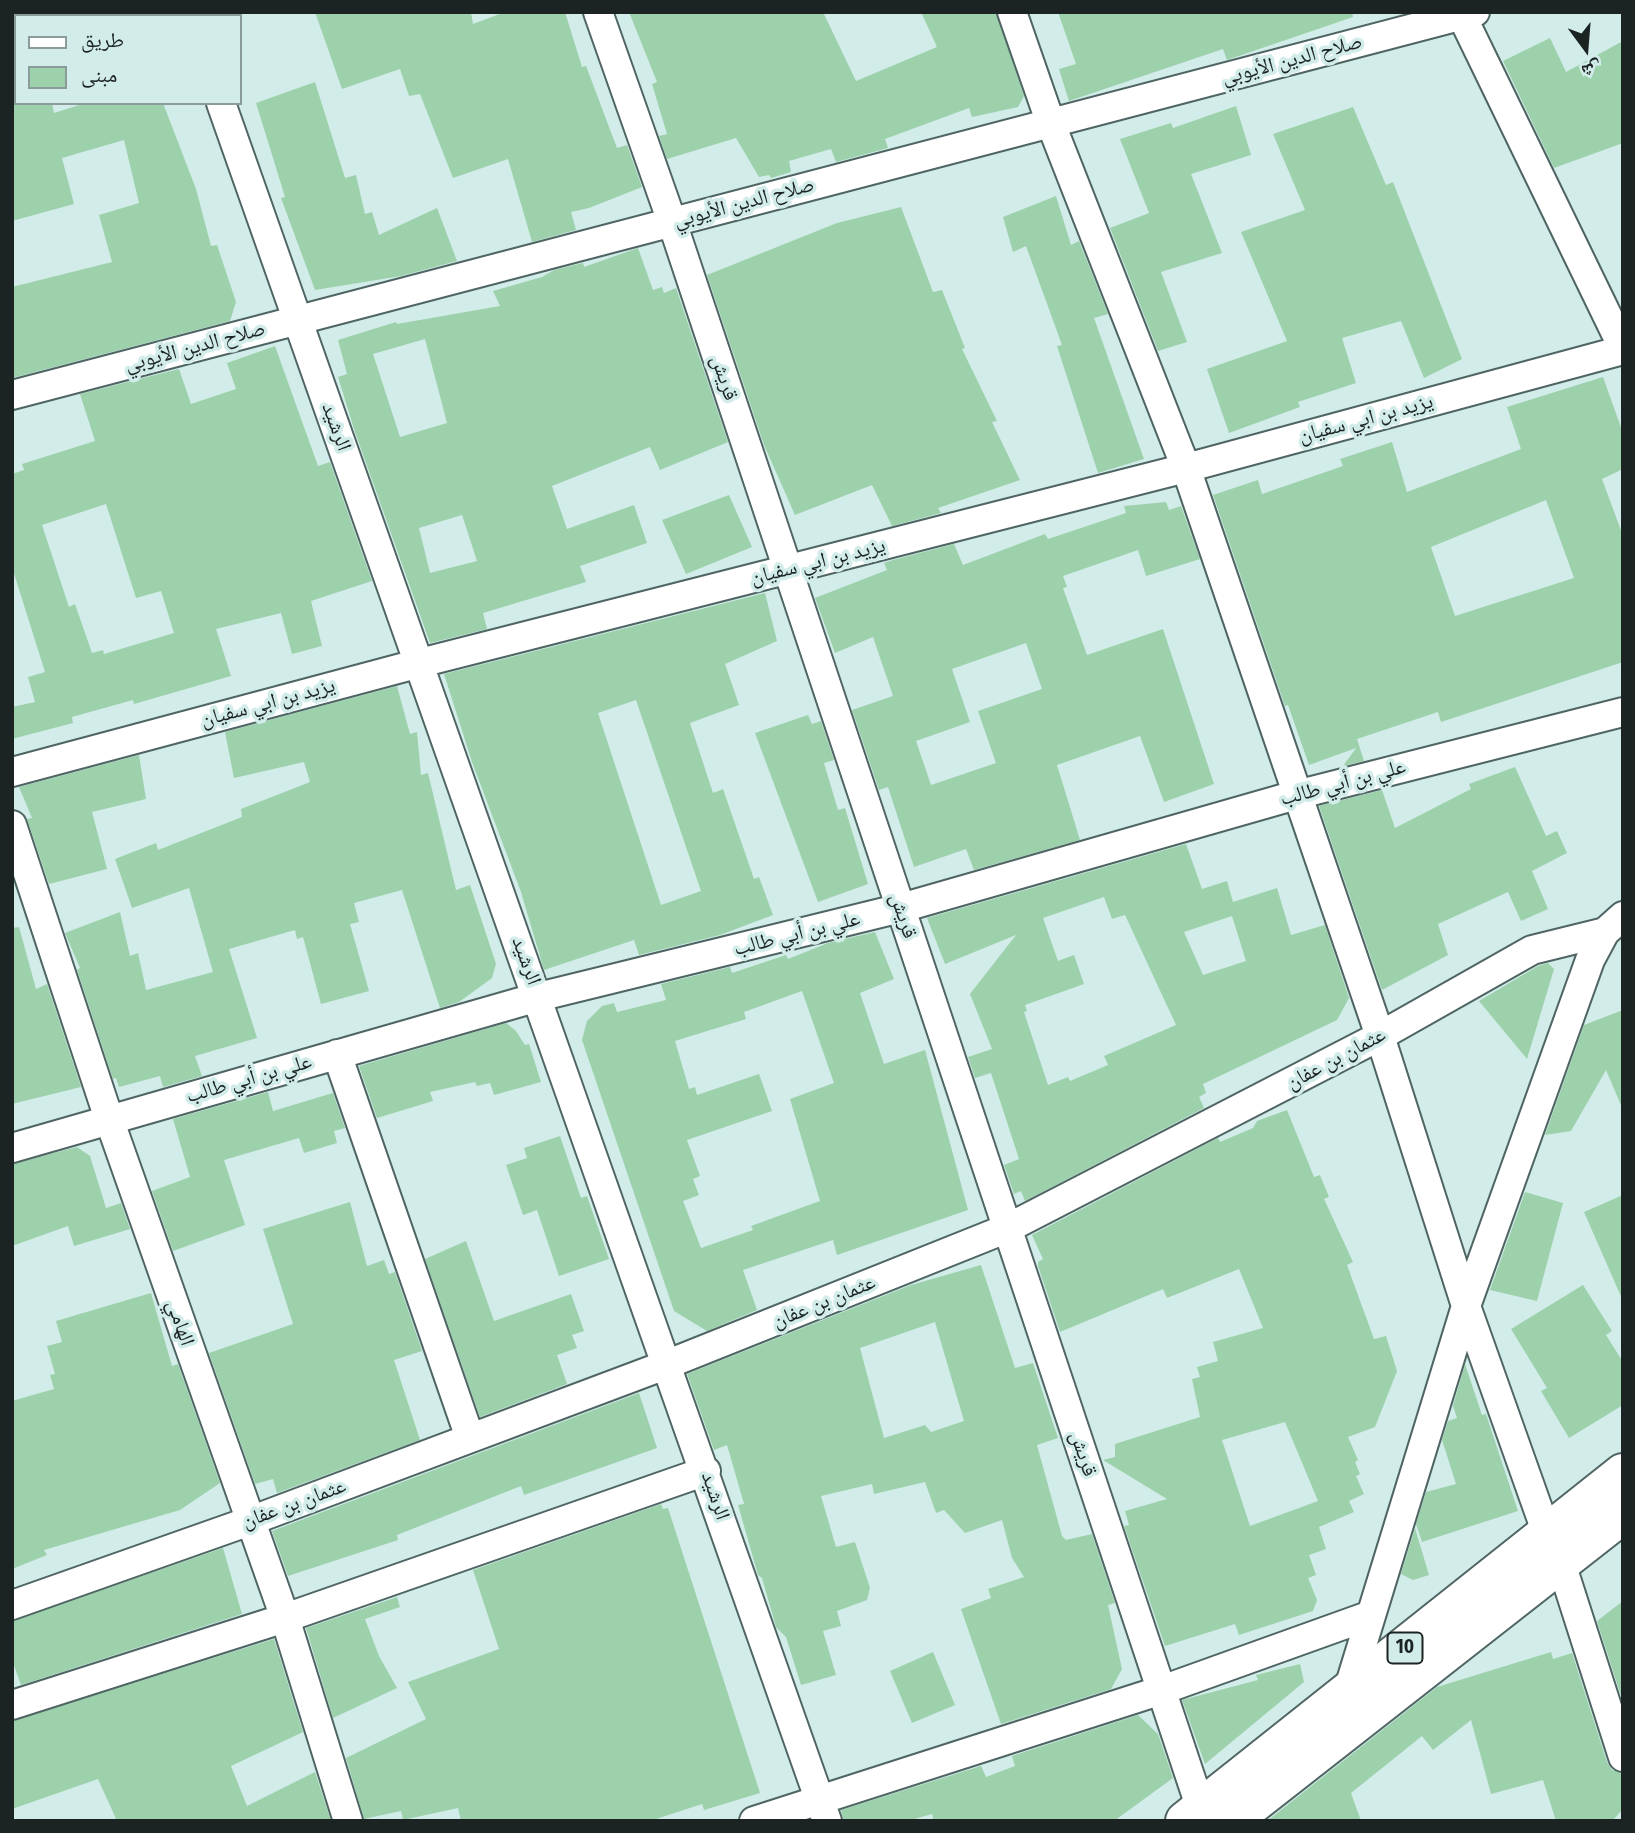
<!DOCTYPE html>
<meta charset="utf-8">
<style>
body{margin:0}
#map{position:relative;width:1635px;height:1833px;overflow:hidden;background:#d2ece9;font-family:"Fira Sans Condensed","Noto Naskh Arabic",sans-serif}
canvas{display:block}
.frame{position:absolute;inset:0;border:14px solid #1b2423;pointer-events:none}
.legend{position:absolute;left:14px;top:14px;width:228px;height:91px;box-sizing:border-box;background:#d2ece9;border:2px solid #899c9a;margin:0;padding:9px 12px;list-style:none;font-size:21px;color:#1b2423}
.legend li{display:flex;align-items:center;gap:14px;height:35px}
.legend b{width:35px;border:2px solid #899c9a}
.north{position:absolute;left:1551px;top:14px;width:70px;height:70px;-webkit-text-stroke:5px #d2ece9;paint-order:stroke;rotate:164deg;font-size:19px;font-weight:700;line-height:28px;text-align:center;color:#1b2423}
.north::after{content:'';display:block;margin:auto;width:24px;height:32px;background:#1b2423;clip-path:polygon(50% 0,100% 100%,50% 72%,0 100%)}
</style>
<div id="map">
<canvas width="1635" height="1833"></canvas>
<div class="frame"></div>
<ul class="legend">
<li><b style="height:9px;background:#fff"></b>طريق</li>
<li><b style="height:19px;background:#9dd1ac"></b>مبنى</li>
</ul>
<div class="north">ش</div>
</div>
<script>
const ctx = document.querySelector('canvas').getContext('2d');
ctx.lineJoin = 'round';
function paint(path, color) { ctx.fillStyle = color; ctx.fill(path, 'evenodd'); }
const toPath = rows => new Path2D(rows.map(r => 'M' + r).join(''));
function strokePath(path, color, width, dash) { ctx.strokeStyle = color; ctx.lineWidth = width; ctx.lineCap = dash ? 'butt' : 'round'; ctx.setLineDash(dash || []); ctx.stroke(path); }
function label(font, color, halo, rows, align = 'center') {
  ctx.font = font + ' "Fira Sans Condensed","Noto Naskh Arabic",sans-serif'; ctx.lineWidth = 7; ctx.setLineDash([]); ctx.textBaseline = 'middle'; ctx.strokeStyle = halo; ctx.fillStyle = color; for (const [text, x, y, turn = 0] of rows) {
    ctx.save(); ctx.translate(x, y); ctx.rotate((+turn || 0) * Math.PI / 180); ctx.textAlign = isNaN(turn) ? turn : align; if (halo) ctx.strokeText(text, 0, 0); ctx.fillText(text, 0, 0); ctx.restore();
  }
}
paint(toPath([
 [315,12,471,12,473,24,505,12,565,12,582,67,586,66,617,148,627,145,642,187,589,208,571,212,576,230,532,242,508,159,453,178,420,94,409,96,400,69,342,89],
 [629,12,823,12,856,81,937,47,921,12,996,12,1024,96,1018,107,972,117,969,108,885,139,888,148,836,162,831,149,789,161,791,172,771,178,769,175,759,177,736,138,667,159,659,136,667,134,652,84,657,82],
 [1058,12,1352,12,1353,17,1227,60,1223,49,1069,101,1059,69,1076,64],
 [1550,38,1566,72,1623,41,1623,143,1554,168,1503,61],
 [315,82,345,178,356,175,365,214,372,212,379,235,437,208,457,261,401,276,315,290,281,198,285,197,256,103],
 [12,103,52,103,54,113,86,103,163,103,196,189,211,246,217,245,236,302,230,321,12,378,12,287,112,262,99,215,139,203,124,140,62,158,74,204,12,221],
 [1236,106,1251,155,1191,174,1222,253,1161,272,1187,342,1158,351,1110,228,1149,213,1120,139,1171,123,1173,128],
 [1353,107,1386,185,1393,182,1462,359,1424,378,1401,321,1342,338,1356,383,1298,402,1300,407,1229,433,1207,369,1287,341,1241,232,1305,210,1273,134],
 [1056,196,1071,245,1079,241,1108,314,1094,318,1144,459,1098,473,1057,346,1062,345,1026,246,1013,252,1003,217],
 [901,207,933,292,942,290,965,348,962,349,997,421,992,422,1020,480,938,508,941,513,892,526,872,485,795,515,764,445,707,275,837,223],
 [638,248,653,290,662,287,664,293,676,288,728,442,660,470,650,447,552,486,567,529,634,505,647,543,580,566,586,582,483,613,487,629,430,643,355,432,338,377,347,374,338,340,396,322,397,324,500,306,493,291,542,277,554,270,583,263,584,267],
 [425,339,447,423,400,437,373,354],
 [462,515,477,561,430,573,419,528],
 [275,346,318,466,330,462,372,581,311,601,322,646,292,654,281,613,216,629,231,676,134,704,133,700,72,717,73,723,12,739,12,707,35,702,28,677,45,672,12,567,12,474,24,470,22,464,95,441,80,394,179,369,191,404,236,389,227,363],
 [106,504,136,598,161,591,174,633,104,654,103,650,92,653,75,604,69,607,42,525],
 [1603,377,1623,433,1623,469,1602,479,1623,536,1623,662,1441,722,1438,712,1357,739,1364,761,1343,766,1356,748,1309,765,1288,705,1285,706,1213,495,1258,480,1262,494,1343,466,1340,459,1392,442,1407,492,1521,449,1507,407],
 [1546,500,1574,578,1455,616,1431,547],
 [729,495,752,547,686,574,662,520],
 [1166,502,1169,510,1181,506,1200,559,1146,576,1138,550,1063,576,1067,587,1063,588,1087,655,1163,629,1214,784,1164,802,1140,736,1057,765,1080,840,974,870,966,849,914,867,888,787,879,790,852,710,893,696,873,637,835,653,815,598,887,570,884,563,893,560,954,544,963,565,1045,534,1048,539,1126,513,1124,506],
 [1026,643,1042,689,978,711,996,763,931,785,916,741,970,722,952,669],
 [765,593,777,641,725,664,739,705,690,723,713,793,723,789,754,879,759,877,773,915,720,935,639,955,634,940,544,970,521,892,472,762,444,674],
 [636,700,701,891,661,905,598,713],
 [397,686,410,734,417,732,421,775,428,773,456,890,470,885,496,964,492,978,459,1002,440,1008,402,890,354,903,359,922,350,924,369,991,321,1004,303,937,297,939,295,930,229,949,257,1038,195,1056,202,1076,163,1087,160,1076,119,1087,116,1078,113,1079,77,970,80,968,65,933,120,912,130,956,138,953,146,990,213,972,189,888,132,908,115,859,156,843,158,850,242,817,241,809,310,782,304,762,234,778,225,732],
 [808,715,812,724,821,721,834,760,824,763,838,810,845,808,868,884,818,902,755,733],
 [139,755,146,799,92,812,107,869,49,884,27,819,32,818,19,787],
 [1515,767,1546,836,1557,831,1567,853,1532,871,1548,909,1521,921,1508,892,1438,924,1448,955,1382,990,1319,806,1382,790,1395,828,1471,789,1469,784],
 [1186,844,1202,889,1227,881,1233,902,1277,888,1291,935,1325,925,1349,998,1337,1020,1203,1084,1206,1093,1199,1097,1204,1108,1025,1201,1021,1191,1014,1194,1004,1165,1019,1159,991,1073,975,1078,968,1057,992,1049,970,994,1016,935,945,964,927,918],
 [1104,897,1112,919,1125,915,1176,1025,1104,1056,1108,1065,1070,1081,1068,1077,1048,1085,1024,1012,1027,1011,1025,1005,1084,984,1074,955,1058,961,1043,918],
 [1232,916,1246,961,1203,975,1184,932],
 [19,927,36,989,47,984,81,1087,12,1104,12,928],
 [875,932,894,979,860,993,884,1064,925,1050,968,1210,837,1255,833,1240,743,1270,757,1310,707,1331,674,1311,582,1040,587,1021,602,1006,614,1003,617,1012,666,1000,661,984,730,967,732,973,786,955,788,959,828,943],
 [802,991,834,1083,790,1099,820,1201,751,1226,753,1230,701,1248,683,1201,699,1195,693,1179,700,1176,687,1140,772,1111,759,1074,697,1095,695,1087,689,1089,675,1041,746,1019,744,1012],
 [1548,963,1554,969,1527,1059,1479,1001,1538,966],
 [1623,1010,1623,1110,1606,1070,1571,1131,1545,1135,1584,1025],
 [506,1023,516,1031,525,1045,529,1044,541,1082,494,1095,490,1083,477,1086,475,1082,430,1092,433,1101,377,1118,359,1066],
 [268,1092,273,1111,333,1093,345,1128,334,1131,337,1143,304,1153,299,1138,224,1160,245,1225,173,1251,152,1191,190,1177,173,1119],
 [1287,1110,1314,1177,1320,1175,1329,1197,1324,1199,1353,1262,1347,1265,1374,1339,1386,1336,1397,1371,1375,1427,1348,1437,1358,1460,1355,1462,1360,1474,1356,1476,1364,1494,1349,1501,1354,1512,1319,1527,1326,1549,1309,1555,1316,1575,1308,1578,1317,1600,1313,1611,1239,1635,1235,1624,1165,1646,1124,1526,1129,1525,1125,1511,1167,1499,1103,1460,1115,1457,1115,1444,1200,1417,1192,1379,1200,1377,1197,1367,1218,1361,1213,1342,1263,1328,1239,1269,1167,1298,1163,1289,1060,1332,1038,1266,1038,1262,1043,1259,1032,1235,1218,1138,1220,1142,1253,1128,1257,1121],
 [1285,1422,1318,1501,1250,1526,1222,1440],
 [560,1136,581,1198,587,1196,609,1259,559,1276,537,1210,523,1215,506,1165,527,1158,524,1148],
 [77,1147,90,1156,106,1208,121,1203,130,1229,74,1246,68,1226,12,1246,12,1164],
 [1525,1192,1563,1203,1537,1301,1490,1290],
 [1623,1195,1623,1301,1584,1212],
 [350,1202,367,1266,384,1260,389,1274,395,1272,422,1351,394,1360,420,1440,277,1493,273,1479,255,1484,209,1353,293,1324,263,1229],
 [466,1241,494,1321,571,1294,584,1331,572,1335,577,1348,557,1355,567,1384,480,1417,425,1259],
 [981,1265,1015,1368,1033,1363,1058,1438,1037,1445,1062,1536,1066,1540,1092,1534,1115,1603,1108,1605,1122,1669,1111,1689,1001,1724,961,1609,991,1598,988,1589,1024,1577,1012,1558,1002,1520,965,1533,944,1510,936,1513,925,1482,874,1494,872,1484,821,1496,836,1547,855,1542,870,1588,867,1600,837,1611,841,1626,823,1631,836,1675,801,1685,786,1637,776,1627,762,1578,758,1575,738,1505,744,1504,727,1445,714,1450,687,1374,911,1285],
 [935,1322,964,1421,931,1432,925,1425,884,1438,860,1348],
 [1583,1285,1612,1331,1606,1335,1623,1362,1623,1405,1569,1438,1541,1391,1547,1388,1511,1329],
 [151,1293,172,1366,178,1364,220,1483,180,1510,44,1550,47,1555,12,1569,12,1401,54,1389,50,1375,55,1374,47,1346,62,1342,56,1321],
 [1465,1364,1482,1415,1486,1414,1518,1511,1422,1542,1416,1524,1426,1492,1456,1484,1442,1440,1448,1421,1457,1418,1453,1406],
 [639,1393,657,1448,524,1495,521,1486,397,1535,398,1540,288,1576,272,1531],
 [661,1504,663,1509,668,1508,760,1793,704,1810,702,1804,650,1821,461,1821,458,1808,403,1820,401,1811,364,1819,346,1758,426,1719,408,1682,499,1649,473,1570],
 [1415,1528,1429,1575,1413,1580,1401,1574],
 [223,1548,242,1614,21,1685,12,1660,12,1621],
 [397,1597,400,1607,365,1619,379,1656,397,1688,333,1718,306,1628],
 [1623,1601,1623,1702,1597,1621],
 [274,1639,303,1732,231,1766,247,1806,315,1772,331,1821,117,1821,98,1779,12,1809,12,1721],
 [933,1652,955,1705,912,1723,890,1671],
 [1551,1652,1553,1659,1572,1653,1607,1762,1612,1770,1623,1773,1623,1809,1612,1821,1556,1821,1543,1780,1491,1794,1471,1720,1433,1750,1422,1736,1351,1793,1361,1821,1267,1821,1437,1687],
 [1300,1664,1304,1682,1205,1764,1182,1700,1258,1680,1256,1675],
 [1138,1715,1158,1734,1173,1778,1114,1821,934,1821,932,1814,907,1821,844,1821,841,1810,981,1766,986,1777,1015,1766,1012,1756]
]), '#9dd1ac');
const street = toPath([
 [189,12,190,16],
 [598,12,672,222,1205,1821],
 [1012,12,1051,124,1186,468,1380,1036,1466,1306,1547,1534],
 [1460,12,1623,348],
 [20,16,33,12],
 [221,103,827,1821],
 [12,395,1475,12],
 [12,772,420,663,1186,468,1623,350],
 [12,825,109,1119,285,1618,348,1821],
 [337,1054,470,1438],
 [12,1148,538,997,901,908,1296,795,1623,712],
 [1561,1563,1623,1757],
 [12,1605,250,1521,668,1364,1008,1228,1380,1036,1532,950,1605,932],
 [1347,1694,1466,1306,1590,960,1605,932,1623,916],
 [12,1705,285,1618,706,1471],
 [754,1821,1162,1690,1371,1615]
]);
const highway = toPath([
 [1185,1821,1623,1473],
 [1231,1821,1623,1514]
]);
strokePath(street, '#4f6563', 32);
strokePath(highway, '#4f6563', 42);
strokePath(street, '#fff', 28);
strokePath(highway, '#fff', 38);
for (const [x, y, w] of [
 [1405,1648,35]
]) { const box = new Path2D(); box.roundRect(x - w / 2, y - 15.5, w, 31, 5); ctx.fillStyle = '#d2ece9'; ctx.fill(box); strokePath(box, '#1b2423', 2); }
label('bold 19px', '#1b2423', null, [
 ["10",1405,1648]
]);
label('21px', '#1b2423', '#d2ece9', [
 ["صلاح الدين الأيوبي",1292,60,-15],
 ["صلاح الدين الأيوبي",744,203,-15],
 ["صلاح الدين الأيوبي",195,347,-15],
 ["قريش",724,378,72],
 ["يزيد بن ابي سفيان",1366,419,-15],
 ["الرشيد",336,427,70],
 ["يزيد بن ابي سفيان",818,562,-14],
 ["يزيد بن ابي سفيان",268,703,-15],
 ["علي بن أبي طالب",1343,783,-15],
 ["قريش",903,916,72],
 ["علي بن أبي طالب",797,934,-14],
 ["الرشيد",526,961,70],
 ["عثمان بن عفان",1336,1059,-28],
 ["علي بن أبي طالب",249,1079,-16],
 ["عثمان بن عفان",824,1302,-22],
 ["الهامي",180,1323,71],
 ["قريش",1083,1454,72],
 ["الرشيد",715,1496,71],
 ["عثمان بن عفان",294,1504,-20]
]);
</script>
